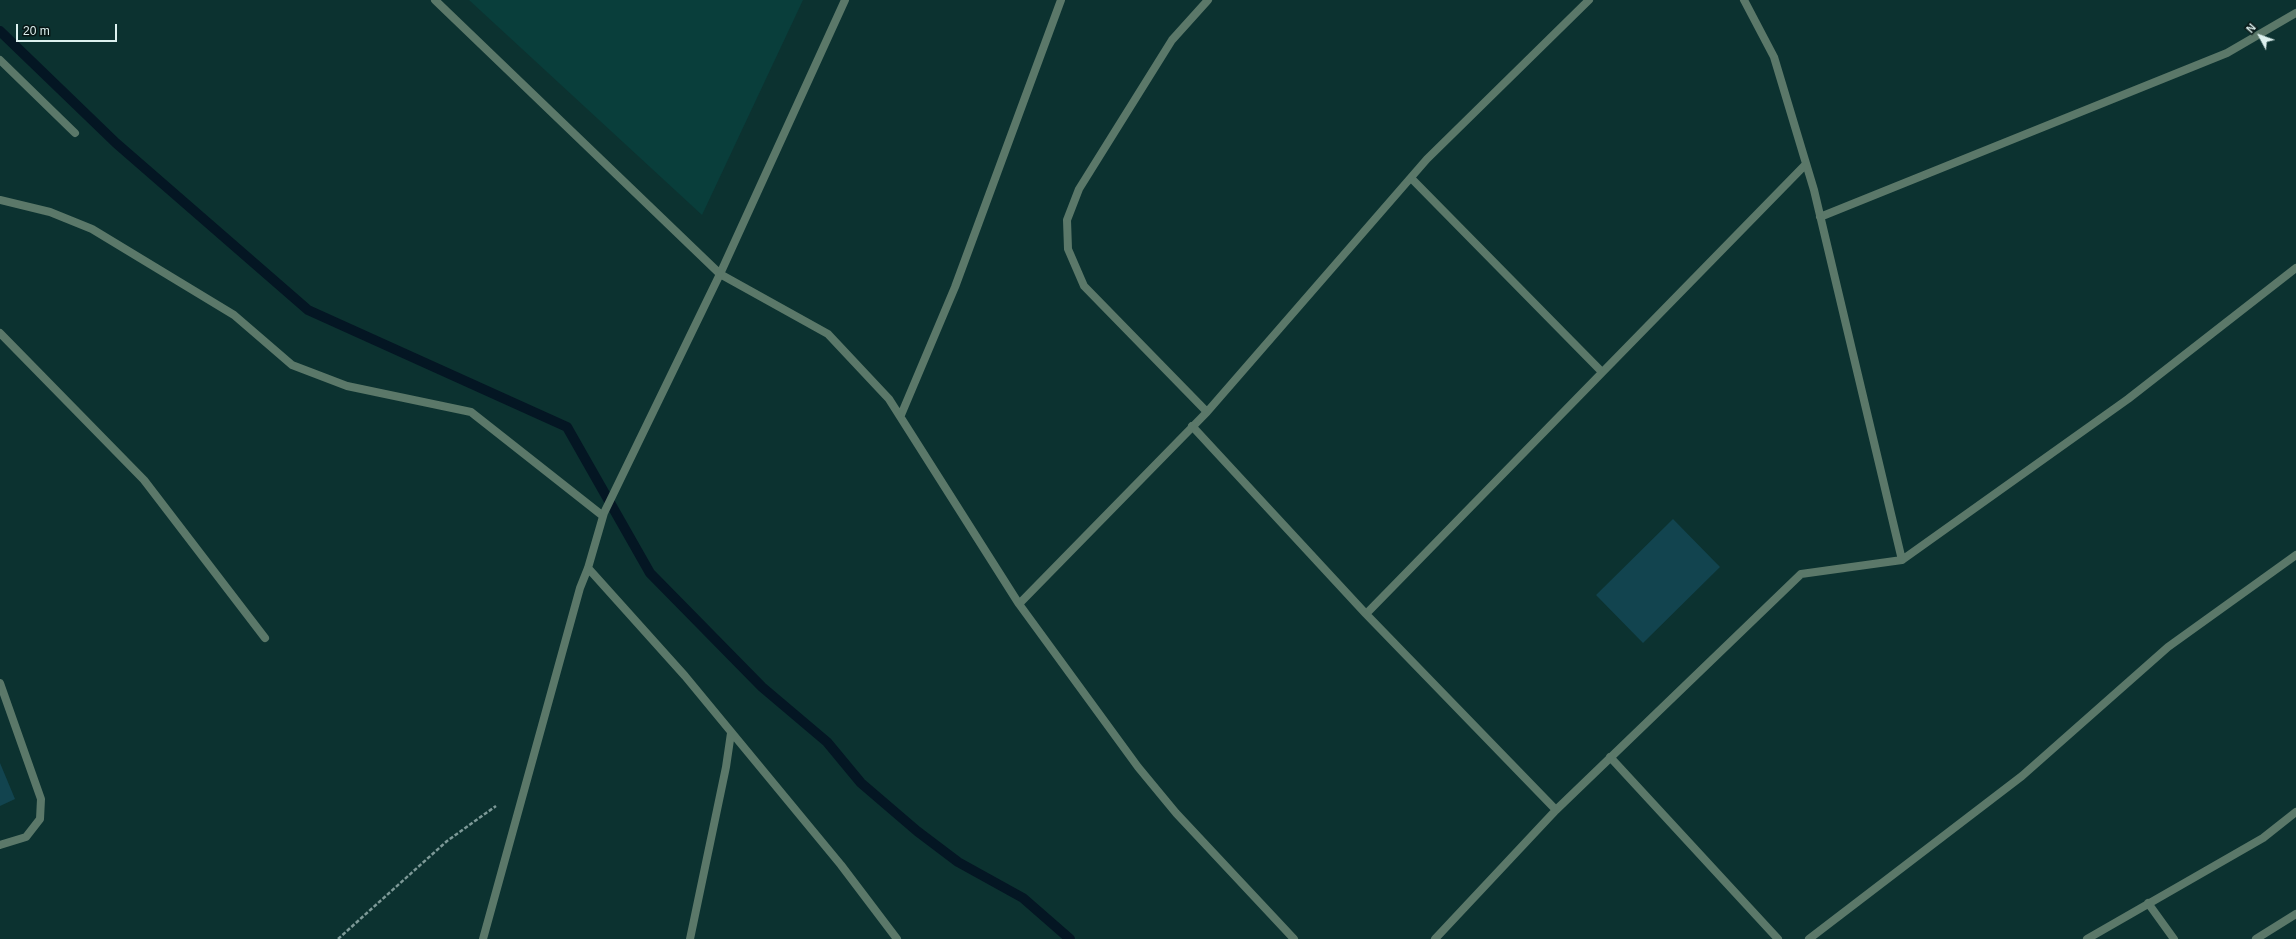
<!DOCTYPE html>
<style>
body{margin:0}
#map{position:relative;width:2296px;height:939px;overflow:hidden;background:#0c3230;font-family:Helvetica,sans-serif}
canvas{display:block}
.north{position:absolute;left:2240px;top:16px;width:40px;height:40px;-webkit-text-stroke:3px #081716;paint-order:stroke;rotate:311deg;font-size:11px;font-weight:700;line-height:16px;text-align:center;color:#ddf1ef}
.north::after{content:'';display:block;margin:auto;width:14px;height:18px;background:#ddf1ef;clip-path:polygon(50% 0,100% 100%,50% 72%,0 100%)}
.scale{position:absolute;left:16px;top:24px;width:101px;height:18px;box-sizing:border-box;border:2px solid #ddf1ef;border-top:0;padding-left:5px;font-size:12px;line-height:14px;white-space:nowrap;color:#ddf1ef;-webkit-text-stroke:3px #081716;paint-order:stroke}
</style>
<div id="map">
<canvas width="2296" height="939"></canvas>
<div class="north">N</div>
<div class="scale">20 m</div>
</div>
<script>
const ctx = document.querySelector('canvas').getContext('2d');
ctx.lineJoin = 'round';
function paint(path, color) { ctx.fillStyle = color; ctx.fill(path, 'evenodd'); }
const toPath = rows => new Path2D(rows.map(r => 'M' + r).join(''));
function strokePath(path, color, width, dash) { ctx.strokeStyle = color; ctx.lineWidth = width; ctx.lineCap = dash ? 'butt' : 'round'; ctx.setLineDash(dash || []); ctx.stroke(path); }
paint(toPath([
 [469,0,803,0,702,215]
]), '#093e3b');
strokePath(toPath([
 [0,31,116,143,308,310,567,427,650,573,762,687,827,742,861,783,917,831,958,862,1023,898,1070,939]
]), '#041623', 10);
paint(toPath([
 [1673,519,1720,567,1643,643,1596,595],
 [0,763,15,799,0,806]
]), '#12444f');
strokePath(toPath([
 [338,939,447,841,496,806]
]), '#7d9997', 2.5, [4, 2]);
strokePath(toPath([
 [435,0,720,274,828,334,889,399,1019,604,1138,767,1176,813,1294,939],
 [1744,0,1774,57,1814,190,1902,560,2128,399,2296,268],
 [0,60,75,133],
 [1411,178,1602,372],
 [0,200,50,212,92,229,234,315,292,365,347,386,471,412,603,516],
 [1820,217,2227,53,2296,13],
 [0,333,144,480,265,638],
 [1207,412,1084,286,1068,249,1067,220,1079,189,1172,40,1208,0],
 [901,415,955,287,1061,0],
 [1192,426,1366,614,1556,810],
 [588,568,685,676,841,865,897,939],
 [1019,604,1207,412,1427,159,1589,0],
 [1366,614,1806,164],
 [0,683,41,799,40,819,26,837,0,845],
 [1610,757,1778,939],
 [2148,903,2174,939],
 [483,939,580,588,588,568,604,513,720,274,845,0],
 [690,939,726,767,731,733],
 [1435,939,1556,810,1801,574,1902,560],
 [1809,939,2022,776,2168,647,2296,555],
 [2087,939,2263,838,2296,812],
 [2256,939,2296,914]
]), '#5b7869', 8);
</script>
